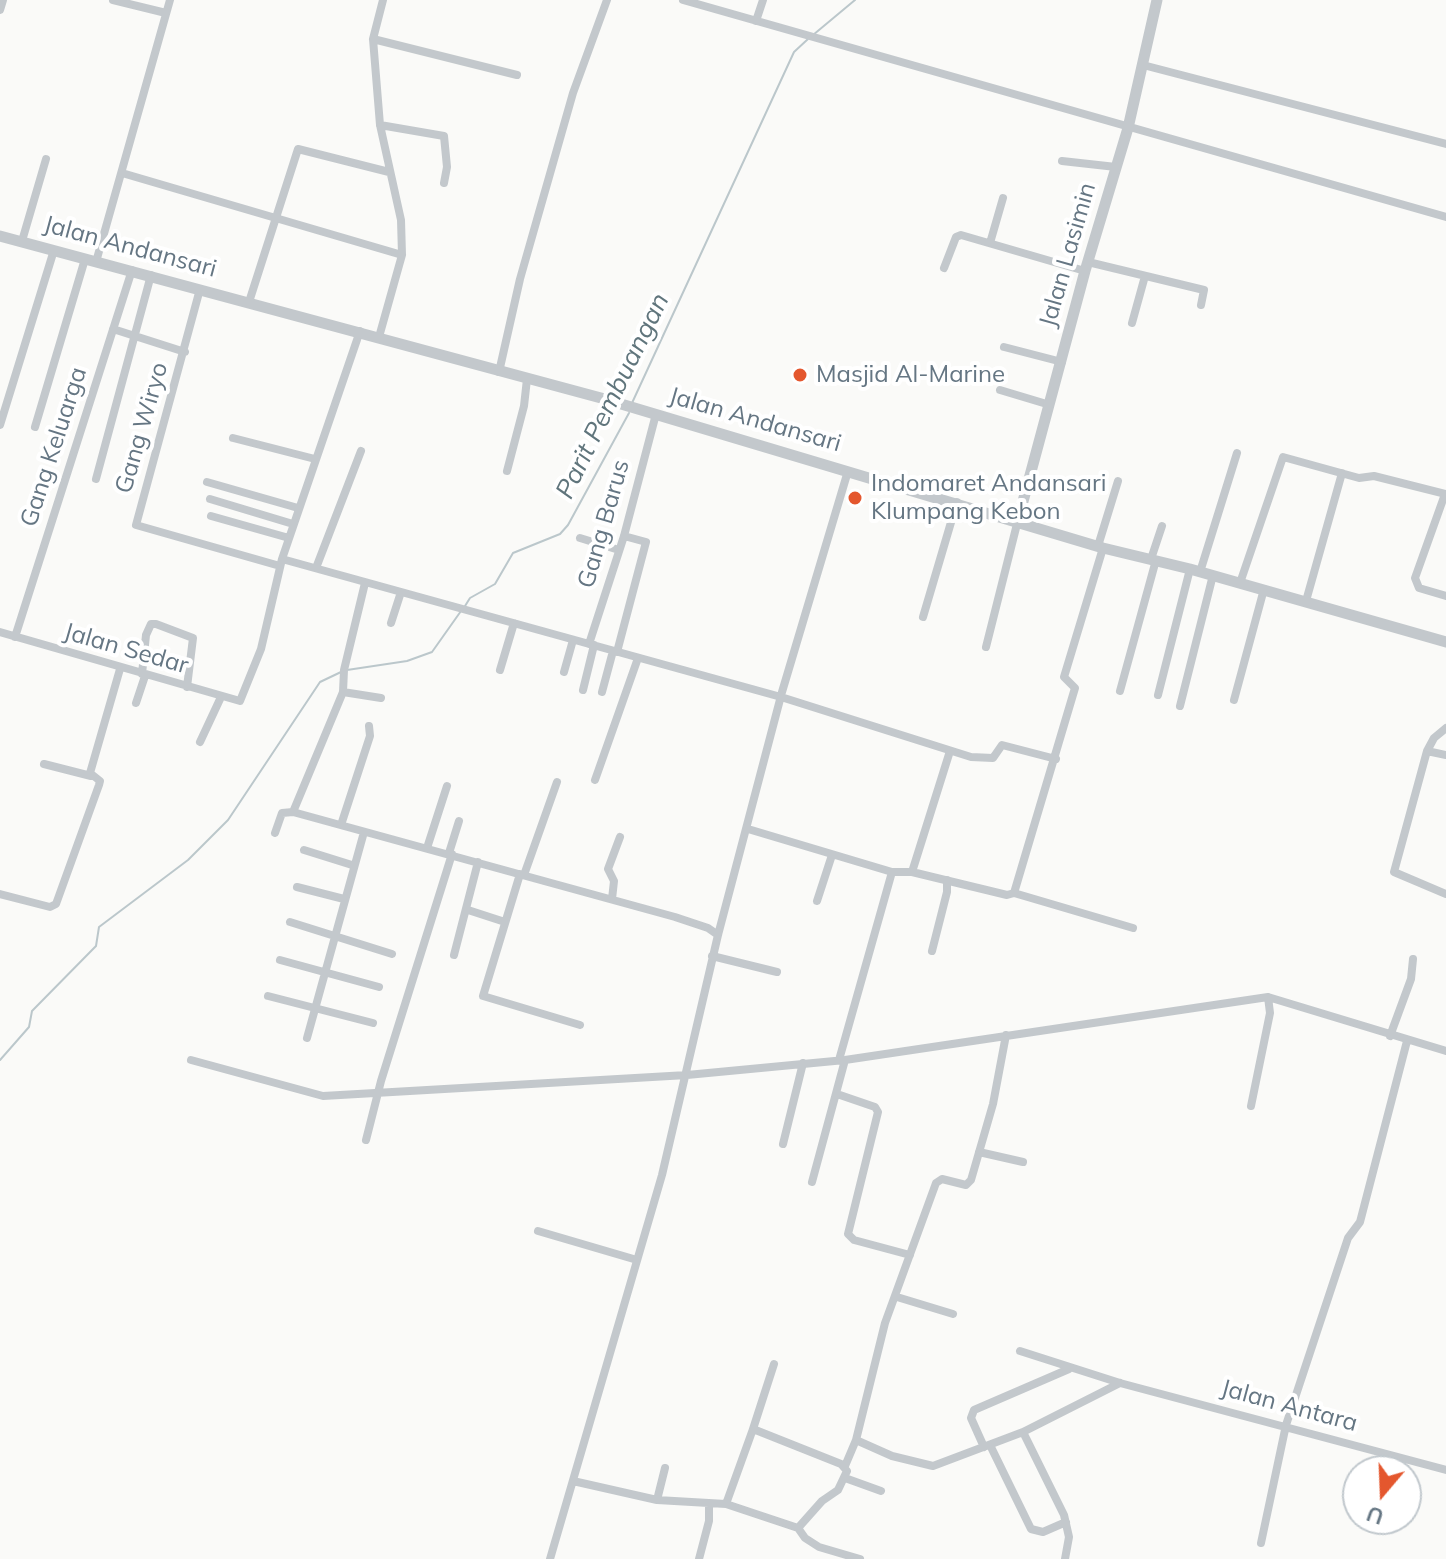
<!DOCTYPE html>
<style>
body{margin:0}
#map{position:relative;width:1446px;height:1559px;overflow:hidden;background:#fafaf8;font-family:Mulish,sans-serif}
canvas{display:block}
.north{position:absolute;left:1342px;top:1455px;width:80px;height:80px;box-sizing:border-box;background:#fff;border:2px solid #c1c8cd;border-radius:50%;rotate:199deg;font-size:22px;font-weight:700;line-height:32px;text-align:center;color:#657683}
.north::after{content:'';display:block;margin:auto;width:28px;height:36px;background:#e4572e;clip-path:polygon(50% 0,100% 100%,50% 72%,0 100%)}
</style>
<div id="map">
<canvas width="1446" height="1559"></canvas>
<div class="north">U</div>
</div>
<script>
const ctx = document.querySelector('canvas').getContext('2d');
ctx.lineJoin = 'round';
const toPath = rows => new Path2D(rows.map(r => 'M' + r).join(''));
function strokePath(path, color, width, dash) { ctx.strokeStyle = color; ctx.lineWidth = width; ctx.lineCap = dash ? 'butt' : 'round'; ctx.setLineDash(dash || []); ctx.stroke(path); }
function label(font, color, halo, rows, align = 'center') {
  ctx.font = font + ' Mulish,sans-serif'; ctx.lineWidth = 8; ctx.setLineDash([]); ctx.textBaseline = 'middle'; ctx.strokeStyle = halo; ctx.fillStyle = color; for (const [text, x, y, turn = 0] of rows) {
    ctx.save(); ctx.translate(x, y); ctx.rotate((+turn || 0) * Math.PI / 180); ctx.textAlign = isNaN(turn) ? turn : align; if (halo) ctx.strokeText(text, 0, 0); ctx.fillText(text, 0, 0); ctx.restore();
  }
}
strokePath(toPath([
 [813,35,855,0],
 [632,403,794,52,808,39],
 [465,606,470,598,495,584,513,553,560,534,568,525,629,413],
 [347,670,407,661,432,652,461,611],
 [0,1060,29,1027,32,1011,96,946,99,927,188,860,228,820,320,682,341,672]
]), '#bbc7cb', 2);
strokePath(toPath([
 [113,0,166,13],
 [683,0,1446,217],
 [0,10,3,0],
 [756,21,763,0],
 [373,39,517,75],
 [1143,65,1446,144],
 [380,125,444,136,447,167,444,183],
 [1062,161,1116,167],
 [122,173,402,255],
 [22,241,46,159],
 [990,243,1003,198],
 [96,262,170,0],
 [1088,262,1204,290,1201,305],
 [944,268,956,237,961,235,1085,271],
 [200,289,136,525,280,566],
 [249,302,298,149,389,172],
 [1132,323,1145,276],
 [113,329,185,352],
 [379,337,402,255,401,220,380,125,373,39,383,0],
 [1004,347,1062,362],
 [499,372,520,279,573,93,607,0],
 [1000,390,1050,405],
 [0,425,54,250],
 [35,427,85,259],
 [233,438,315,459],
 [507,471,524,406,527,379],
 [96,479,151,275],
 [207,482,298,508],
 [1445,494,1415,578,1419,588,1446,596],
 [210,499,293,524],
 [211,516,289,538],
 [580,538,619,550],
 [1098,546,1118,481],
 [282,559,360,331],
 [1151,559,1162,526],
 [316,568,361,451],
 [1200,572,1237,453],
 [1240,583,1283,457,1359,478,1374,476,1446,494],
 [1306,601,1342,473],
 [923,617,957,502],
 [391,623,401,592],
 [0,632,240,701,261,649,282,559,781,697,971,757,993,758,1002,745,1056,759],
 [15,637,132,270],
 [589,644,624,536,656,414],
 [986,647,1018,520],
 [617,652,646,542,624,536],
 [500,670,514,623],
 [564,672,573,640],
 [142,674,146,635,151,624,156,624,193,638,187,687],
 [583,690,594,645],
 [1120,691,1156,560],
 [343,692,381,698],
 [602,692,613,651],
 [1158,695,1190,569],
 [1234,700,1264,589],
 [136,703,145,676],
 [1180,706,1213,575],
 [1446,728,1434,738,1427,751,1394,872,1446,894],
 [200,742,221,697],
 [1427,751,1446,755],
 [44,764,91,776],
 [595,780,638,658],
 [293,812,675,917,708,928,718,935],
 [341,825,370,736,369,726],
 [748,829,892,872,912,872,1007,895,1014,893,1075,688,1064,677,1103,548],
 [275,833,282,813,293,812,343,692,344,670,365,583],
 [427,848,447,786],
 [304,850,352,865],
 [449,853,459,821],
 [912,872,950,751],
 [520,874,483,996,580,1025],
 [524,875,557,782],
 [297,887,344,899],
 [1014,893,1133,928],
 [0,894,50,907,56,904,99,785,100,781,90,773,120,669],
 [612,899,614,881,608,869,620,837],
 [817,901,832,855],
 [468,910,505,922],
 [290,922,392,954],
 [932,951,947,892,947,880],
 [454,955,478,862],
 [712,956,777,972],
 [280,960,379,987],
 [268,996,373,1023],
 [1006,1035,993,1104,971,1180,966,1185,942,1179,936,1183,885,1323,856,1440,892,1456,933,1466,1023,1432,1064,1515,1069,1537,1065,1559],
 [1390,1036,1411,979,1413,959],
 [307,1038,364,832],
 [191,1060,323,1096,687,1075,845,1060,1268,997,1446,1051],
 [839,1060,892,872],
 [837,1094,875,1107,878,1112,848,1234,854,1240,910,1255],
 [1251,1106,1270,1013,1268,997],
 [366,1140,381,1081,452,854],
 [783,1144,803,1063],
 [979,1152,1023,1162],
 [812,1182,845,1060],
 [538,1231,637,1260],
 [897,1297,953,1314],
 [1020,1351,1120,1383,1446,1470],
 [774,1364,753,1429,841,1464,847,1471,838,1490,822,1501,798,1528],
 [1023,1432,1120,1383],
 [990,1445,1031,1529,1043,1532,1066,1522],
 [984,1447,971,1418,974,1410,1069,1369],
 [845,1466,856,1440],
 [845,1478,881,1491],
 [573,1481,657,1500,726,1504,798,1528,805,1538,819,1547,860,1559],
 [657,1500,665,1468],
 [726,1504,753,1429],
 [1261,1543,1286,1425,1348,1238,1360,1222,1407,1041],
 [550,1559,662,1175,718,935,782,692,848,471],
 [699,1559,709,1521,709,1504]
]), '#c3c8cc', 8);
strokePath(toPath([
 [0,236,601,398,1103,548,1190,569,1446,642],
 [1018,520,1085,271,1128,128,1157,0]
]), '#c3c8cc', 11);
for (const [x, y, r, color] of [
 [800,375,8,"#e4572e"],
 [855,498,8,"#e4572e"]
]) { const dot = new Path2D(); dot.arc(x, y, r, 0, 2 * Math.PI); ctx.fillStyle = color; ctx.fill(dot); strokePath(dot, '#fff', 3); }
label('24px', '#657683', '#fff', [
 ["Jalan Andansari",130,247,15],
 ["Jalan Lasimin",1068,255,-74],
 ["Jalan Andansari",755,420,16],
 ["Gang Wiryo",142,428,-74],
 ["Gang Keluarga",54,447,-72],
 ["Gang Barus",604,524,-74],
 ["Jalan Sedar",126,649,16],
 ["Jalan Antara",1289,1406,15]
]);
label('24px', '#657683', '#fff', [
 ["Masjid Al-Marine",816,375],
 ["Indomaret Andansari",871,484],
 ["Klumpang Kebon",871,512]
], 'left');
label('italic 26px', '#60757c', '#fff', [
 ["Parit Pembuangan",613,396,-64]
]);
</script>
